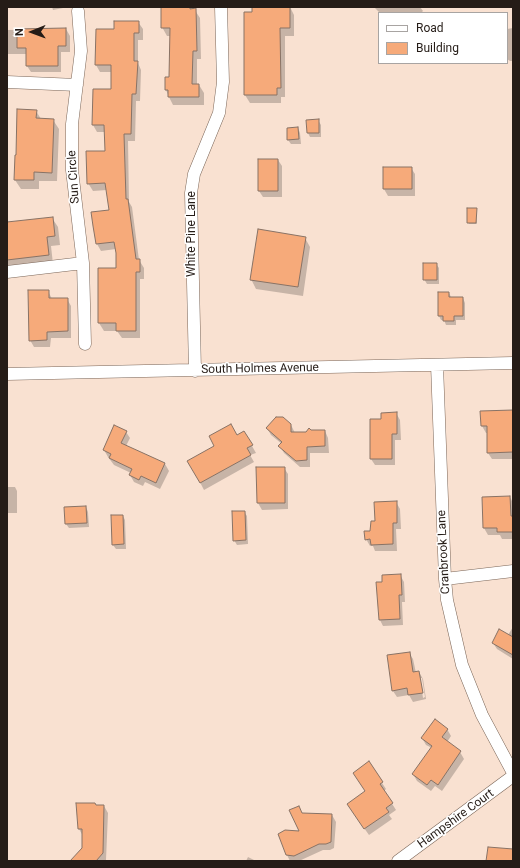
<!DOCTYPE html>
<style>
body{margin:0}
#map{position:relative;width:520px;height:868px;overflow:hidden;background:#f9e1d1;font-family:Roboto,sans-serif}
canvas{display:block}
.frame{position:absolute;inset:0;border:8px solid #251c17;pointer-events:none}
.legend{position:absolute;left:378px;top:12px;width:130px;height:52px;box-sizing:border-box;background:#fff;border:1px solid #a8a4a2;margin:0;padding:5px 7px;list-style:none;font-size:12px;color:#251c17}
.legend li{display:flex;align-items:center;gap:8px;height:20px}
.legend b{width:20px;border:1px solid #a8a4a2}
.north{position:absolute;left:12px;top:12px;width:40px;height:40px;-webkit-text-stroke:3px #fff;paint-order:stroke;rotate:269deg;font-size:11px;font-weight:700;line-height:16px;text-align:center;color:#251c17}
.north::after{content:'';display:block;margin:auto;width:14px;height:18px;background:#251c17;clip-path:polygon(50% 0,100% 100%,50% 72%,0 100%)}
</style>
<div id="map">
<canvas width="520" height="868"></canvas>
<div class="frame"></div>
<ul class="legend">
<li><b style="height:5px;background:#fff"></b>Road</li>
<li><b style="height:11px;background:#f6aa7a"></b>Building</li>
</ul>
<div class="north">N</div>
</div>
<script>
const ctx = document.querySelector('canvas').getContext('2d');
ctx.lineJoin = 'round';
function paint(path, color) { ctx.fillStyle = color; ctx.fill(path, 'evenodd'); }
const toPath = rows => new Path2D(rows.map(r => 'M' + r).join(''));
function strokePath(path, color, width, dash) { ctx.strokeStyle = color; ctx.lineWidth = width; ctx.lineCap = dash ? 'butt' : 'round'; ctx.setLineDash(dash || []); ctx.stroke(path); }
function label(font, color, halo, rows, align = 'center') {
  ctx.font = font + ' Roboto,sans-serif'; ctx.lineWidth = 3; ctx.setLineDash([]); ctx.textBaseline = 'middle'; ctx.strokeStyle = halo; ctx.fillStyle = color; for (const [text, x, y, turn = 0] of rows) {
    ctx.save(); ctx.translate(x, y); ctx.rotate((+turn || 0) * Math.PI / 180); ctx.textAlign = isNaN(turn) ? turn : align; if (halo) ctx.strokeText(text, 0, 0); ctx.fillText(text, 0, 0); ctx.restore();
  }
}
paint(toPath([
 [52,7,68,7,53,10],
 [162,7,194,7,194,9,200,18,201,59,197,59,197,85,199,85,204,93,204,105,173,105,169,97,166,90,170,78,170,36,167,36,162,27],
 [253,7,290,7,294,15,294,36,285,36,285,97,281,97,281,103,250,103,245,95],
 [374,7,420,7,423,11,421,13,380,13],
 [138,22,143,29,143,40,138,40,138,63,141,70,140,101,136,101,135,141,128,141,129,202,132,207,139,260,144,268,144,279,140,279,140,338,122,338,117,331,104,331,99,323,99,269,117,269,116,249,101,251,97,244,93,213,110,211,107,190,93,191,88,183,106,152,105,132,97,132,93,125,112,90,112,72,100,72,96,65,115,30],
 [513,28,513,61,510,61,507,59,507,29],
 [66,29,70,36,70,52,61,52,61,72,31,72,27,66,27,54,7,54,7,30],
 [36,111,41,119,53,120,59,129,57,181,39,181,39,189,21,189,15,180,17,156],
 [318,120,321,125,321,137,310,137,308,133],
 [298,128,300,133,301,144,291,144,288,140],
 [278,160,282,166,282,197,263,197,259,191],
 [411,168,415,174,415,196,388,196,384,189],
 [476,209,477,224,469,224,468,222],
 [52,218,58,227,60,245,51,246,53,264,7,270,7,223],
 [305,238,310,247,303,296,256,289,251,279],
 [436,264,439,268,439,284,427,284,424,279],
 [48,291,52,299,67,299,71,306,71,338,51,338,50,347,34,347,30,340],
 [449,293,451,297,463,298,465,303,465,320,456,320,456,325,446,325,444,320,441,320,439,316],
 [513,411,513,459,492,459,488,453,488,433,486,433,482,426,481,412],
 [396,413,400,420,401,440,395,440,395,465,375,465,371,459,382,420],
 [291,425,295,433,325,431,328,438,329,453,310,453,310,467,300,467,284,453,280,446,282,444,271,435,267,428],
 [126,432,130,438,126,446,165,464,169,471,160,489,145,482,143,486,134,482,130,475,131,473,114,465,108,457,104,450],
 [244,432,256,453,250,455,254,462,204,490,189,461],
 [284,468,288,474,288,509,262,510,258,503],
 [7,487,15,487,17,491,17,513,7,513],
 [510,497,513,503,513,539,502,539,500,535,488,535,484,528,483,498],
 [396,502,400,509,401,529,396,529,397,551,375,551,373,546,370,546,366,539,372,532,376,522],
 [86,507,88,512,89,527,69,528,66,524],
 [244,512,247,516,248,544,237,545,234,540],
 [123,516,125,520,126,549,116,549,113,545],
 [400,575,404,582,405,602,402,602,403,625,383,626,380,620,383,583],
 [513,627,513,659,497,649,493,643,508,635],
 [409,653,413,659,416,673,419,672,423,679,426,699,413,702,409,695,397,697,393,691],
 [420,678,422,678,425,697,423,698],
 [447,729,451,736,447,742,460,752,464,759,442,791,435,786,431,791,417,781,413,774,432,748,426,745,422,738],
 [369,763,386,789,384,791,396,810,389,815,392,819,369,835,352,811,366,792],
 [96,806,104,806,108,813,106,860,72,861,83,848,83,836,79,829],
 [302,814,332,815,336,822,334,848,330,850,323,850,299,861,290,861,287,855,300,832],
 [248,857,256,861,246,861]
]), '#0003');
const building = toPath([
 [161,7,190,7,190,9,196,8,197,51,193,51,192,84,199,84,199,97,168,97,168,90,165,90,165,77,169,77,170,28,161,28,161,7],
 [252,7,290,7,290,28,280,28,281,88,277,88,277,95,244,95,244,12,252,12,252,7],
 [114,21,139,21,139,33,134,33,134,61,138,61,136,94,132,94,131,134,124,134,126,199,128,199,136,259,140,259,140,272,136,272,136,331,116,331,116,323,98,323,98,268,116,268,116,253,114,242,96,244,93,226,91,212,109,210,105,183,87,184,86,151,105,151,104,125,92,125,93,89,111,89,111,65,95,65,96,29,114,29,114,21],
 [66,28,66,46,58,46,58,66,26,66,26,48,17,48,17,29,66,28],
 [17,109,37,110,36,118,54,119,52,173,34,172,34,180,14,180,15,155,16,155,17,109],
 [319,119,319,133,307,133,306,120,319,119],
 [298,127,299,139,287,140,287,128,298,127],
 [258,159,278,159,278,191,258,191,258,159],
 [383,167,412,167,412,189,383,189,383,167],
 [467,208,477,208,476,223,467,223,467,208],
 [53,217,55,236,47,237,49,255,7,260,7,222,53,217],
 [258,229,306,237,298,287,250,280,258,229],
 [423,263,437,263,437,280,423,280,423,263],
 [28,290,49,290,49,298,68,298,68,331,47,332,47,340,29,341,28,290],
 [438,292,449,292,449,297,463,297,463,316,454,316,454,321,443,321,443,316,438,316,438,292],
 [513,410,513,452,487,453,487,426,481,426,480,411,513,410],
 [397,412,397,434,392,434,392,459,370,459,370,419,381,419,381,413,397,412],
 [276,417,283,417,291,424,291,432,306,432,309,428,311,430,325,430,325,446,307,447,307,460,296,461,278,446,282,442,266,428,276,417],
 [231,424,237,435,244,431,253,445,247,448,251,455,200,483,187,461,214,446,209,436,231,424],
 [114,425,127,431,121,443,165,463,156,483,141,476,139,480,129,475,132,469,109,458,111,454,103,450,114,425],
 [256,467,285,467,285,503,257,503,256,467],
 [510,496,511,516,513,516,513,532,497,532,497,528,483,528,482,497,510,496],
 [397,501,397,523,393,523,393,544,371,545,370,539,365,540,364,531,370,531,371,521,375,521,374,502,397,501],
 [86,506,87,523,65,524,64,507,86,506],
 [232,511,245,511,246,540,233,541,232,511],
 [111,515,123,515,124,544,112,545,111,515],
 [401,574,402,595,399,595,400,619,379,620,376,582,382,582,382,575,401,574],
 [499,629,513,637,513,655,492,643,499,629],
 [410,652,413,672,419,671,423,693,408,695,407,688,392,691,387,655,410,652],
 [435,719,448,729,442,737,461,751,438,785,431,780,427,785,412,774,432,746,421,738,435,719],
 [369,761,383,782,380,784,393,803,386,808,389,812,364,829,347,804,365,791,353,773,369,761],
 [76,803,95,803,96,805,104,805,103,853,96,861,70,861,82,848,82,829,78,829,76,803],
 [299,806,302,813,332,814,331,842,326,844,319,844,294,856,286,855,278,834,285,830,299,831,289,810,299,806],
 [488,847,513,849,513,861,486,861,488,847]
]);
paint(building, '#f6aa7a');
strokePath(building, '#887265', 1);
const minor = toPath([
 [78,11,81,51,72,124,72,170,83,263,85,344],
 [7,82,77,85],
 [7,272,83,263],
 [437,365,445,579,447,600,462,665,482,715,513,773],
 [195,371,191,193,194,174,219,113,223,82,221,7],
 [7,374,513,363],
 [445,579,513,571],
 [398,861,513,776]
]);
strokePath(minor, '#7b6658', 13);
strokePath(minor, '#fff', 12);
label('12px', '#251c17', '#fff', [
 ["Sun Circle",74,177,-94],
 ["White Pine Lane",192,234,-90],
 ["South Holmes Avenue",260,369,-1],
 ["Cranbrook Lane",444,552,-93],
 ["Hampshire Court",456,819,-36]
]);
</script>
